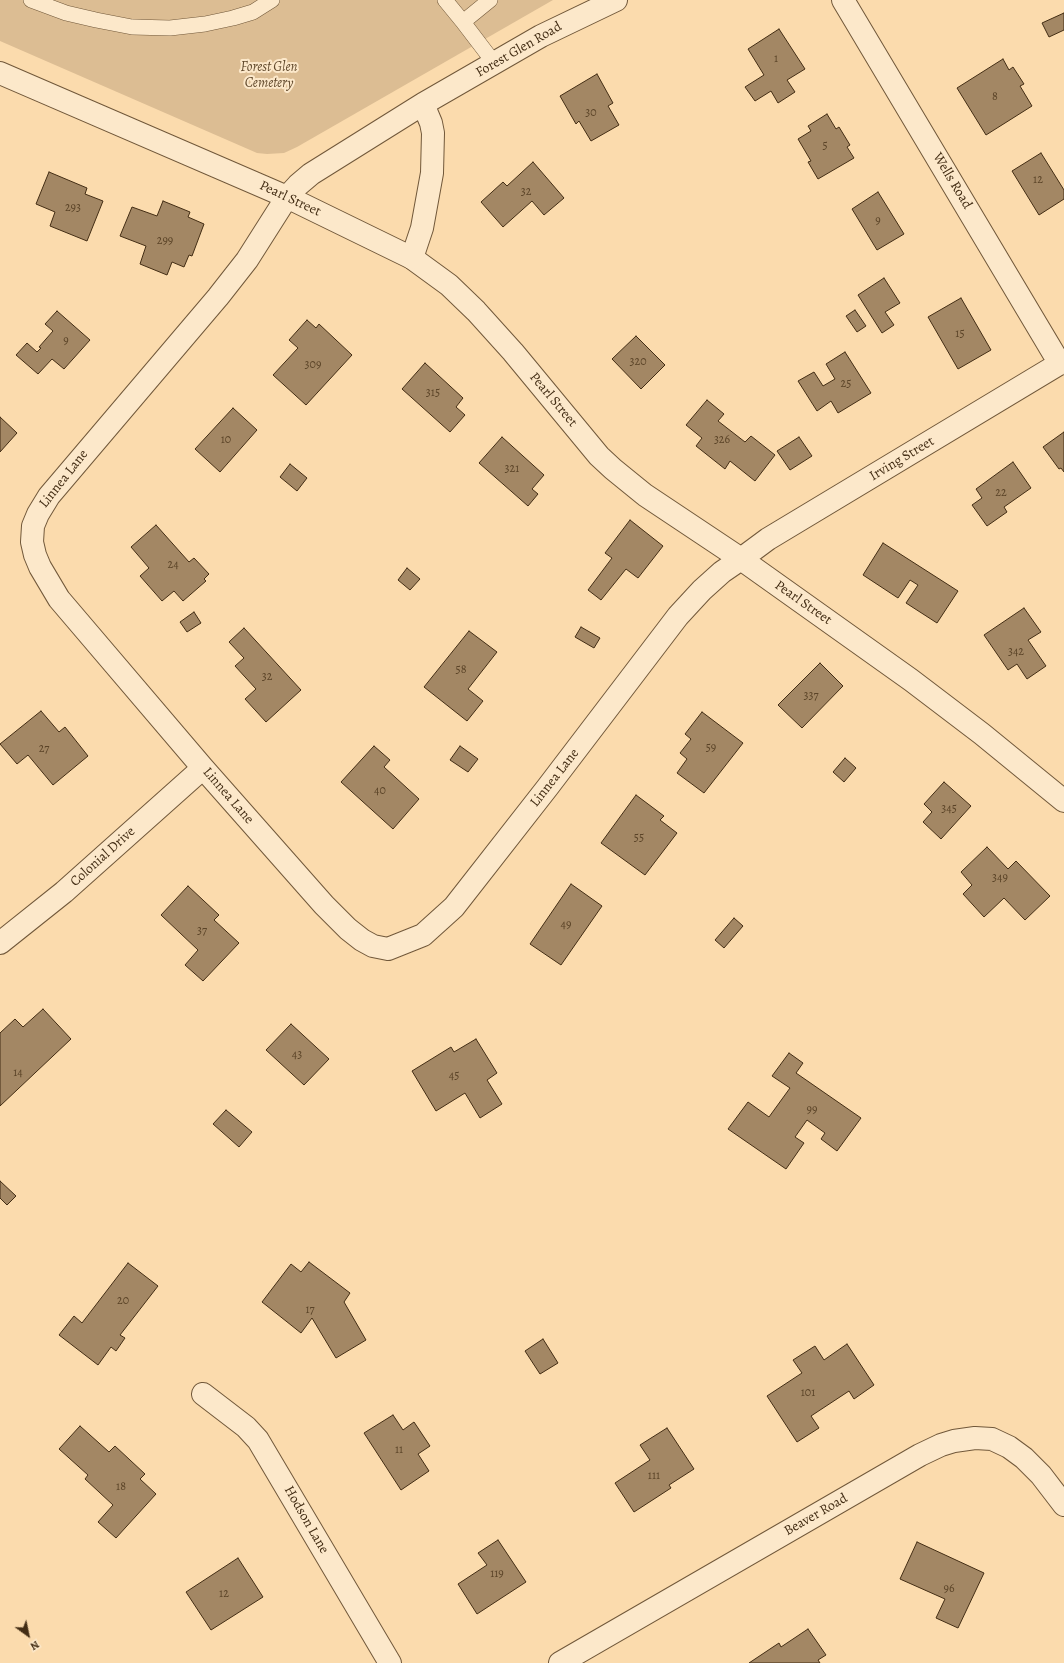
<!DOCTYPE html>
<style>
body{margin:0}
#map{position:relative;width:1064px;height:1663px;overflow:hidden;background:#fbdbad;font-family:Alegreya,serif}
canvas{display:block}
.north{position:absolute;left:8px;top:1615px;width:40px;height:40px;-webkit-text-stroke:3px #fce8ca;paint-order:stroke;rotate:147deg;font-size:11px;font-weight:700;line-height:16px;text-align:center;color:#432d14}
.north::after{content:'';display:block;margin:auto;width:14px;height:18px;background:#432d14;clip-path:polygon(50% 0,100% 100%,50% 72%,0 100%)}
</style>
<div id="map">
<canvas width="1064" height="1663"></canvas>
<div class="north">N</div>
</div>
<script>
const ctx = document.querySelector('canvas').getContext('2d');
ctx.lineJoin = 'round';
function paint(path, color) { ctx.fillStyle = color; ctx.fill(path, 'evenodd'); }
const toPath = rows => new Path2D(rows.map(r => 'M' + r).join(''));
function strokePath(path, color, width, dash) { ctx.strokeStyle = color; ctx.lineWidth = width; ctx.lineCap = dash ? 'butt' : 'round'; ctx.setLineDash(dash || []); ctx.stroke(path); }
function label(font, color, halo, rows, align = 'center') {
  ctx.font = font + ' Alegreya,serif'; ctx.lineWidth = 4; ctx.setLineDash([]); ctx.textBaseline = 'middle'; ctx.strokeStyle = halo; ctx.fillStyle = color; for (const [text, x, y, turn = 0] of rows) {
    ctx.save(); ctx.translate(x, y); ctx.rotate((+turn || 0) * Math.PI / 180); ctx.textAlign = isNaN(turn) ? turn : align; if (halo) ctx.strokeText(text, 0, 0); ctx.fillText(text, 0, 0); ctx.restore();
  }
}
paint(toPath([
 [0,0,553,0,297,147,284,153,267,154,257,153,0,41]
]), '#dcbd93');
const building = toPath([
 [1064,13,1064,30,1049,37,1042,23,1064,13],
 [779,29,805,69,787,80,795,92,778,103,771,91,755,101,745,87,764,75,748,49,779,29],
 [1003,59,1009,70,1013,67,1024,84,1020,86,1032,106,986,135,957,88,1003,59],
 [597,74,613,103,608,106,619,125,591,141,579,121,576,124,560,96,597,74],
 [827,114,836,129,839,127,850,145,847,147,854,158,818,179,808,162,811,161,798,139,811,131,808,126,827,114],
 [1041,153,1064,190,1064,199,1039,215,1012,171,1041,153],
 [533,162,564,198,544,215,532,201,503,227,481,202,503,182,507,186,533,162],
 [49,172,87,188,85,194,103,201,87,241,50,226,55,212,36,204,49,172],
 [878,192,904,234,877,250,852,209,878,192],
 [163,201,190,212,188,217,204,224,192,256,189,255,184,267,172,262,167,275,140,264,146,246,120,236,132,207,157,216,163,201],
 [884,278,900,303,885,312,894,325,882,333,858,295,884,278],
 [961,298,991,350,958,369,928,317,961,298],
 [855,310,866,326,857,332,846,316,855,310],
 [57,311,90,340,64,369,52,359,38,374,16,355,27,343,37,352,41,348,39,347,53,331,45,324,57,311],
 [307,320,316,328,319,324,352,355,306,405,273,375,298,348,289,340,307,320],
 [636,336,665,365,641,389,612,359,636,336],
 [845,352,871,393,838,413,831,401,817,411,798,381,814,372,823,386,835,379,826,364,845,352],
 [425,363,463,398,456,407,465,415,450,432,402,389,425,363],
 [707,400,724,414,718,421,745,442,751,436,775,455,755,481,730,461,725,469,696,446,702,438,686,425,707,400],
 [233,408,257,430,220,472,195,449,233,408],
 [0,417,17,433,0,452,0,417],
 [1064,432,1064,472,1061,468,1059,469,1043,447,1064,432],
 [502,437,544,475,532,489,538,494,528,506,479,463,502,437],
 [799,437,812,456,790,470,777,451,799,437],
 [1013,462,1031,488,1004,507,1007,512,987,526,972,505,982,498,976,489,1013,462],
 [290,464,307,478,297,491,280,477,290,464],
 [630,520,663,546,638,578,626,569,601,600,588,590,612,558,605,553,630,520],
 [156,525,189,562,194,558,209,574,204,579,206,581,183,601,174,591,162,601,140,576,149,568,131,547,156,525],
 [883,543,958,591,937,623,906,603,918,585,910,580,898,598,863,575,883,543],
 [407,568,420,579,410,590,398,580,407,568],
 [1024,608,1041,632,1028,640,1046,666,1027,679,1017,664,1008,670,984,635,1024,608],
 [194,612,201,623,187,632,180,622,194,612],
 [581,627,600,638,594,648,575,637,581,627],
 [244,628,301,690,266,722,245,699,256,689,235,666,244,658,229,642,244,628],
 [469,631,497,652,468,689,483,701,467,721,424,687,469,631],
 [820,663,843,686,802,728,778,705,820,663],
 [41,711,59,732,65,727,88,756,53,785,28,755,17,764,0,744,41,711],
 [702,712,743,743,704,793,677,773,687,759,680,753,691,739,685,734,702,712],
 [374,746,390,760,384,767,419,799,393,829,341,782,374,746],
 [460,746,478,759,468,772,450,760,460,746],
 [845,758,856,768,844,782,833,772,845,758],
 [944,782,971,806,941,839,923,822,932,812,924,804,944,782],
 [636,795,664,816,660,820,677,833,645,875,601,843,636,795],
 [987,847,1008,869,1016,861,1050,896,1025,920,1004,898,984,917,963,894,972,885,961,872,987,847],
 [571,884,602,906,561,965,530,944,571,884],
 [188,886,219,915,214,920,239,943,203,981,185,965,198,950,161,915,188,886],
 [734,918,743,926,724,948,715,940,734,918],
 [43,1009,71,1039,0,1106,0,1033,15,1019,23,1027,43,1009],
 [291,1024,329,1059,304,1085,266,1050,291,1024],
 [476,1039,497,1073,487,1080,502,1104,480,1118,465,1093,436,1111,412,1071,451,1047,454,1052,476,1039],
 [789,1053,803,1063,796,1073,861,1118,837,1151,821,1139,825,1133,807,1120,795,1137,804,1143,786,1169,728,1129,748,1102,769,1117,790,1088,772,1076,789,1053],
 [226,1110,252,1132,239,1147,213,1124,226,1110],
 [0,1181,16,1196,7,1205,0,1198,0,1181],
 [309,1262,350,1293,344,1302,366,1340,336,1358,312,1318,301,1333,262,1302,291,1264,301,1272,309,1262],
 [128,1263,158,1286,120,1335,125,1338,116,1351,111,1347,98,1365,59,1335,74,1316,82,1323,128,1263],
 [543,1339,558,1363,540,1374,525,1351,543,1339],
 [847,1344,874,1385,854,1399,849,1391,811,1416,819,1428,797,1442,767,1396,802,1373,793,1360,815,1346,824,1360,847,1344],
 [393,1415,403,1430,414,1422,430,1446,418,1454,429,1471,401,1490,364,1433,393,1415],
 [80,1426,109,1452,115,1446,145,1474,140,1479,156,1494,116,1538,98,1522,113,1505,85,1479,88,1475,59,1449,80,1426],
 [667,1428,694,1469,669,1485,671,1488,634,1512,615,1483,650,1460,640,1445,667,1428],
 [498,1540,526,1582,477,1614,458,1584,487,1565,478,1553,498,1540],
 [917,1542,984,1573,958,1628,936,1618,945,1599,900,1579,917,1542],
 [238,1558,263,1597,211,1630,186,1592,238,1558],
 [808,1629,826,1655,818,1660,820,1663,749,1663,779,1643,781,1647,808,1629]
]);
paint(building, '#a38764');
strokePath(building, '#432d14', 1);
const service = toPath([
 [31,0,66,13,96,20,132,27,170,28,205,24,233,18,253,12,272,0],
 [445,0,463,22,490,0],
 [463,22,495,64]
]);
const minor = toPath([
 [843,0,1060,364],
 [1064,361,768,539,741,559,722,572,702,590,678,616,547,788,454,907,423,935,388,949,373,946,362,940,348,929,324,905,203,768,59,599,40,567,35,555,32,542,33,526,38,514,49,496,218,297,247,260,287,197,412,258,449,285,476,311,513,352,599,456,613,469,645,495,741,559,911,680,982,734,1064,801],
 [0,943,64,892,203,768],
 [203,1394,246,1427,258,1440,390,1663],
 [560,1663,920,1455,941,1445,954,1441,975,1438,992,1439,1009,1447,1024,1458,1041,1475,1064,1505]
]);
const tertiary = toPath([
 [0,73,287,197,298,185,311,174,423,104],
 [412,258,422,228,432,173,433,133,431,123,423,104,541,36,616,0]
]);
strokePath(service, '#71583a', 16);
strokePath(minor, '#71583a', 24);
strokePath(tertiary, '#71583a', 24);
strokePath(service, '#fce8ca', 15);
strokePath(minor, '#fce8ca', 22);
strokePath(tertiary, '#fce8ca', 22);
label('12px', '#5b4428', null, [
 ["1",776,59],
 ["8",995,97],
 ["30",591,113],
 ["5",825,146],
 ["12",1038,180],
 ["32",526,192],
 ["293",73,208],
 ["9",878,221],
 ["299",165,241],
 ["15",960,334],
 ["9",66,341],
 ["320",638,362],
 ["309",313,365],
 ["25",846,384],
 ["315",433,393],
 ["10",226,440],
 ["326",722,440],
 ["321",512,469],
 ["22",1001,493],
 ["24",173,565],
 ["342",1016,652],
 ["58",461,670],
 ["32",267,677],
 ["337",811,696],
 ["59",711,748],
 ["27",44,749],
 ["40",380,791],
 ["345",949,809],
 ["55",639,838],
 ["349",1000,878],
 ["49",566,925],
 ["37",202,931],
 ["43",297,1055],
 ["14",18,1073],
 ["45",454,1076],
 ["99",812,1110],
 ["20",123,1301],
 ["17",310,1310],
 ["101",808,1393],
 ["11",399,1450],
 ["111",654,1476],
 ["18",121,1487],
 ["119",497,1574],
 ["96",949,1589],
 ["12",224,1594]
]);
label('14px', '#432d14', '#fce8ca', [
 ["Forest Glen Road",519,50,-30],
 ["Wells Road",952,181,59],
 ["Pearl Street",290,199,25],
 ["Pearl Street",553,400,50],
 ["Irving Street",902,459,-31],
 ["Linnea Lane",64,479,-52],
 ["Pearl Street",803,603,35],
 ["Linnea Lane",555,778,-52],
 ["Linnea Lane",228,796,49],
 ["Colonial Drive",103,857,-42],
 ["Beaver Road",816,1515,-30],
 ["Hodson Lane",306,1520,60]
]);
label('italic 14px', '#624a2d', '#fce8ca', [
 ["Forest Glen",269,68],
 ["Cemetery",269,84]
]);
</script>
